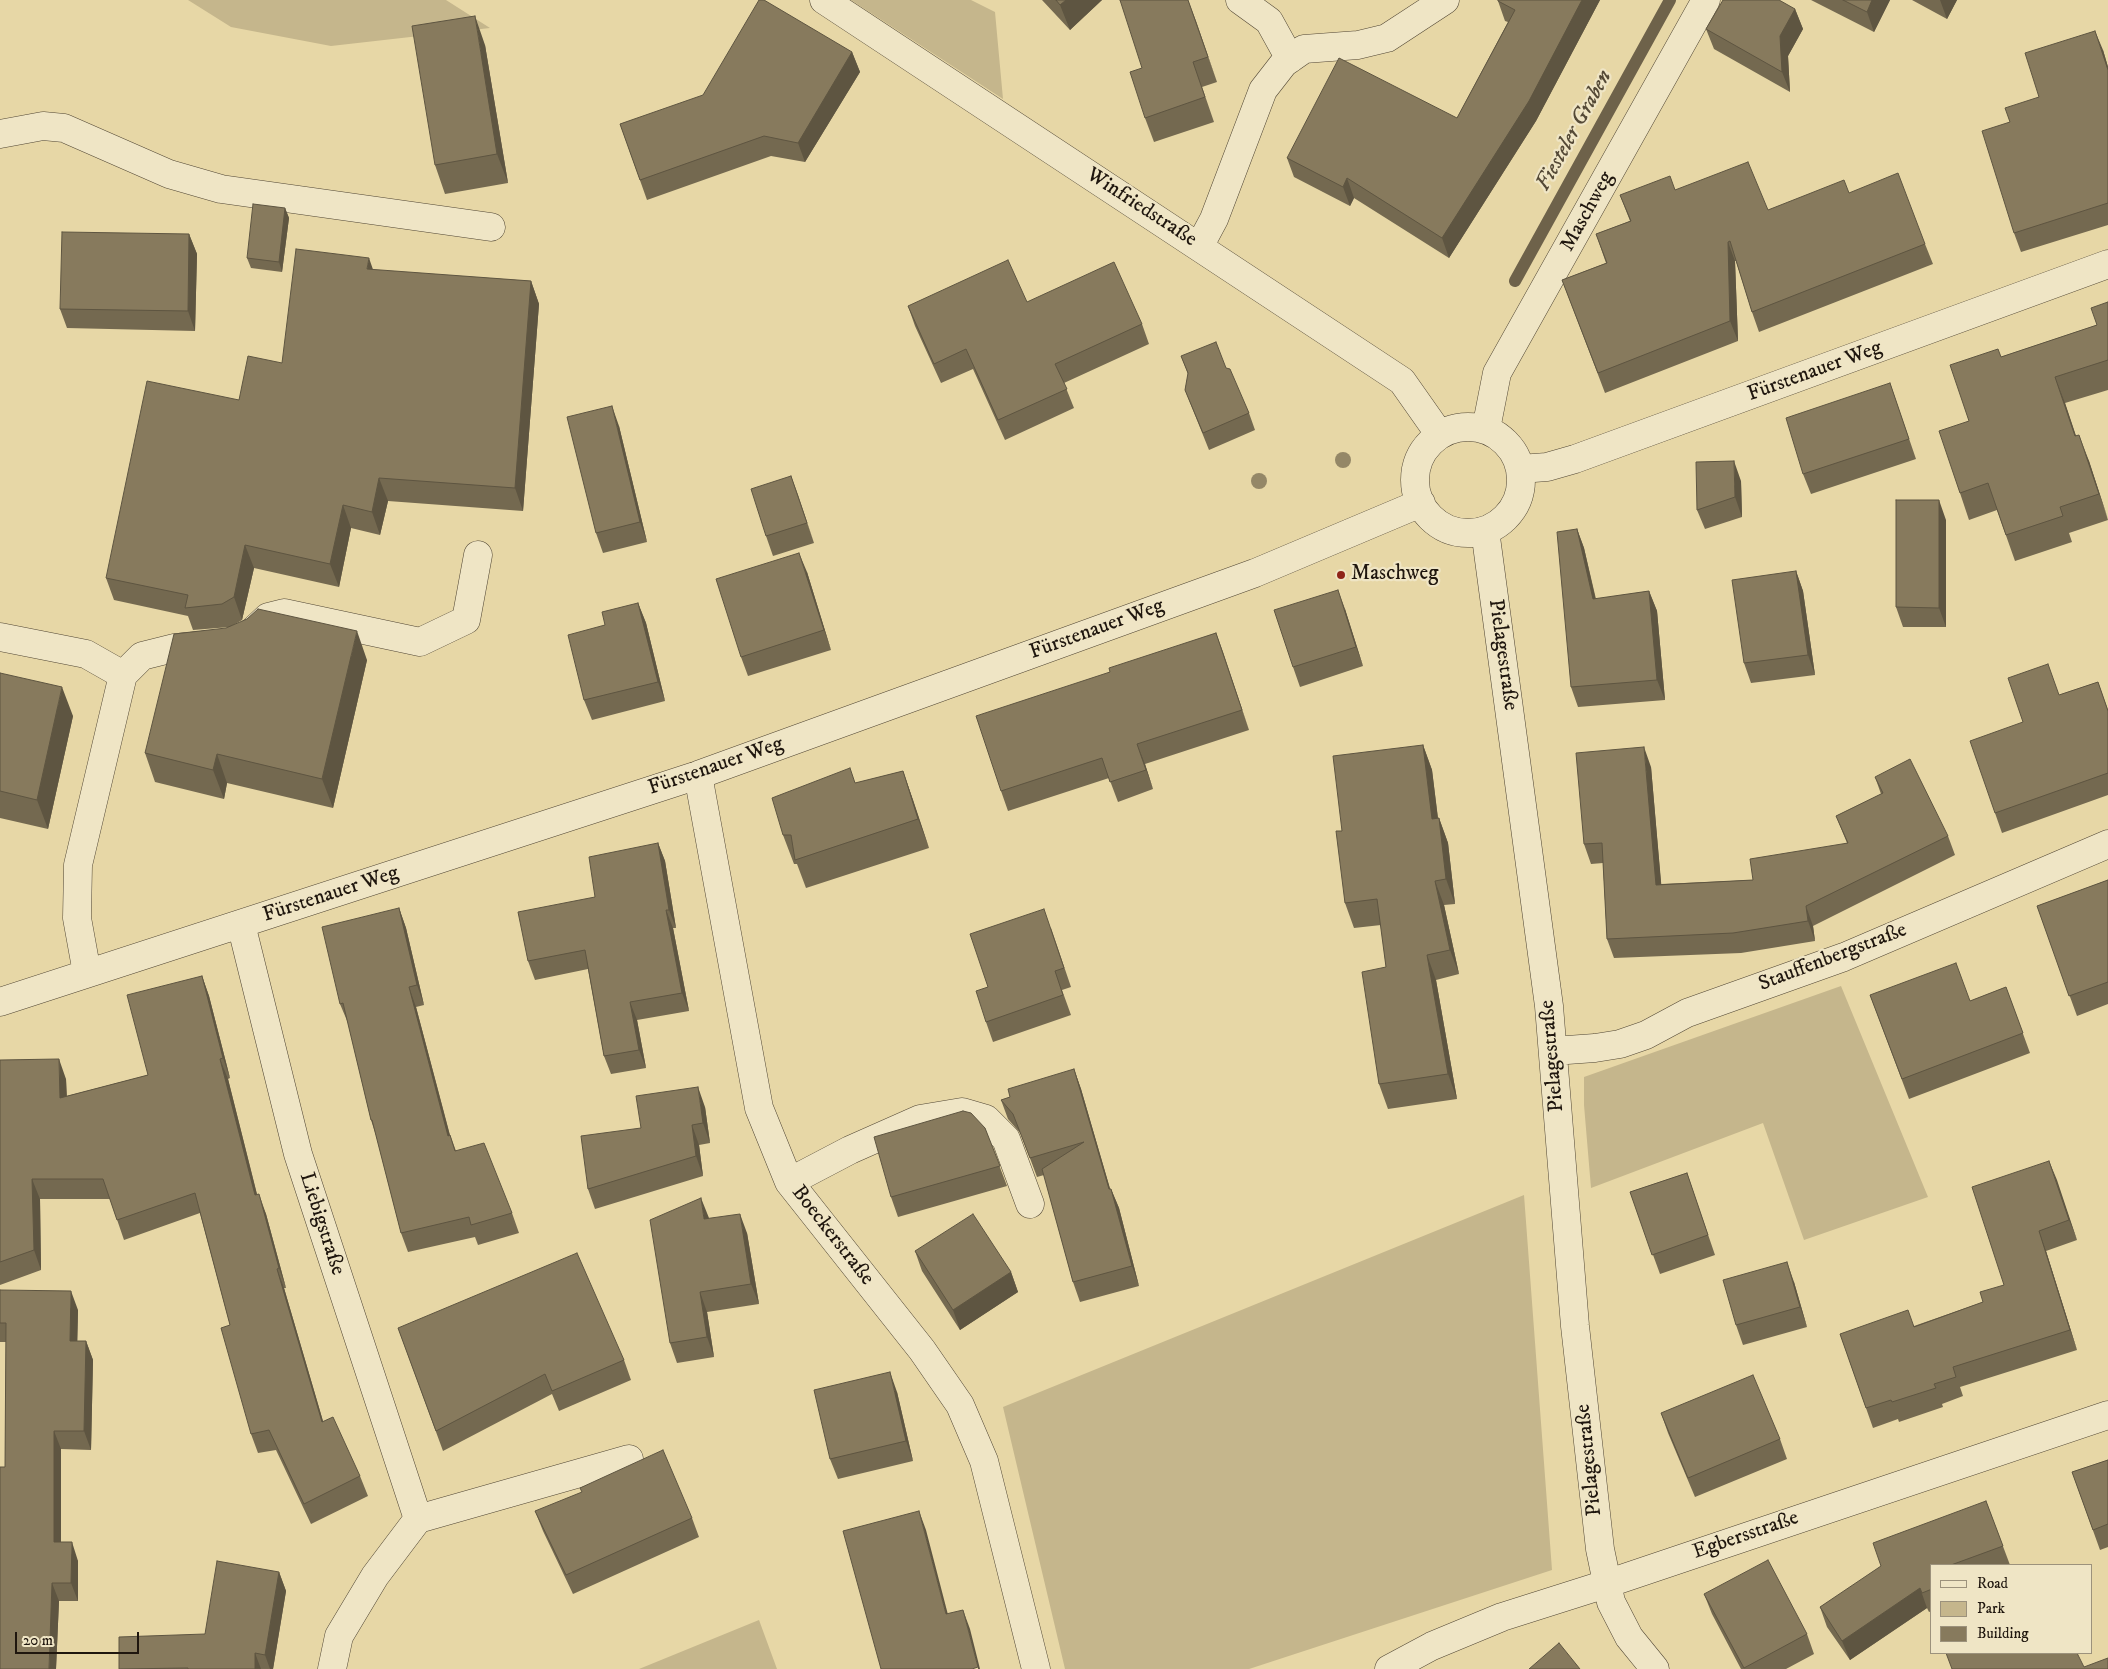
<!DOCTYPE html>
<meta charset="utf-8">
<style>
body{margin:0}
#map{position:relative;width:2108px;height:1669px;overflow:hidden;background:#e7d7a6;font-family:"IM FELL DW Pica",serif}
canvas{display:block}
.legend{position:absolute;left:1930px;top:1564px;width:162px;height:90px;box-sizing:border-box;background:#efe5c5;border:1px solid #9c927c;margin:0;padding:6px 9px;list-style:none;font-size:15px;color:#1f160e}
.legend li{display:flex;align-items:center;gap:10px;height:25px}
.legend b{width:25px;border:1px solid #9c927c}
.scale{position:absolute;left:15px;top:1632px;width:124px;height:22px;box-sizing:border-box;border:2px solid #1f160e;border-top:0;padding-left:6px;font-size:15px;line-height:18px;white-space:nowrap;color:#1f160e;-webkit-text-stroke:4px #efe5c5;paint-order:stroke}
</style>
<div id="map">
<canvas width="2108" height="1669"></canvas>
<ul class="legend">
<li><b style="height:6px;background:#efe5c5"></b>Road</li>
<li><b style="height:14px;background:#c5b68c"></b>Park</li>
<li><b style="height:14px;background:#877a5d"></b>Building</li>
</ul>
<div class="scale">20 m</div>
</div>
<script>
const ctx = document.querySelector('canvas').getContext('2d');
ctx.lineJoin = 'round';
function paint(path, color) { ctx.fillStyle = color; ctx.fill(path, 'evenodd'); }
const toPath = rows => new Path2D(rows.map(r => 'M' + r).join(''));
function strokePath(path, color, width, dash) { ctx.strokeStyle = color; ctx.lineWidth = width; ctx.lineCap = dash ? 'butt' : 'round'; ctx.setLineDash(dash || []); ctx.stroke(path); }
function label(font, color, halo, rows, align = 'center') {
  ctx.font = font + ' "IM FELL DW Pica",serif'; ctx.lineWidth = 4.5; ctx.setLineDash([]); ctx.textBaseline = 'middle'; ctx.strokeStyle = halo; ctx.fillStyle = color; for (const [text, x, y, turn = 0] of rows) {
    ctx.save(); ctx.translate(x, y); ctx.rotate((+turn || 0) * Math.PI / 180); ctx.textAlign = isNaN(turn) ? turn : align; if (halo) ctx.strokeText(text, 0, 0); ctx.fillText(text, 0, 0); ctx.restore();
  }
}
paint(toPath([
 [188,0,446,0,490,28,331,46,231,27],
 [851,0,971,0,995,12,1003,99],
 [1841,986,1928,1197,1804,1240,1763,1123,1591,1188,1584,1105,1584,1077],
 [1524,1195,1552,1570,1249,1669,1065,1669,1003,1407],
 [759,1620,777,1669,639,1669]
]), '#c5b68c');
strokePath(toPath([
 [1515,281,1670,0]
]), '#6e624a', 12);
const minor = toPath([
 [824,0,1402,381,1440,435],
 [1240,0,1269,21,1290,59],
 [0,134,43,126,64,128,169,174,221,189,491,227],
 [1199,247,1214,219,1263,90,1284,63,1304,49,1358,45,1387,38,1445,0],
 '1415 480a53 53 0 1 1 106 0a53 53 0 1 1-106 0Z',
 [1486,429,1497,373,1706,0],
 [1520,469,1547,467,1575,459,2108,264],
 [1485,530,1549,1006,1575,1326,1600,1549,1611,1602,1629,1637,1655,1669],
 [252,632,268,617,284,613,420,642,466,620,478,555],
 [0,637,86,654,123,675],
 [698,775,759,1108,789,1182,922,1350,960,1405,984,1461,1036,1669],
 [241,924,298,1154,418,1519,375,1576,339,1636,332,1669],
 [87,973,77,918,78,865,123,675,142,656,174,648,207,645],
 [0,1002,698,775,1255,573,1421,503],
 [1553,1051,1595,1048,1620,1044,1646,1035,1687,1013,1844,957,2108,844],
 [789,1182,850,1150,920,1119,962,1112,986,1119,1006,1139,1030,1204],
 [418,1519,629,1459],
 [1389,1669,1432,1646,1502,1617,1606,1584,2108,1415]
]);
strokePath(minor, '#514634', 29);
strokePath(minor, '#efe5c5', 28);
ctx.fillStyle = '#948767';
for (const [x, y] of [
 [1343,460],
 [1259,481]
]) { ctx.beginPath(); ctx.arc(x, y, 8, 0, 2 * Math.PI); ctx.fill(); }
paint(toPath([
 [1042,0,1102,0,1070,30],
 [1188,0,1217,82,1202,87,1214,122,1154,142,1145,118,1142,68],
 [1498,0,1600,0,1536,121,1449,258,1354,198,1350,206,1294,177,1287,158,1457,118,1508,22,1505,21,1498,1],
 [1811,0,1890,0,1874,32],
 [1912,0,1957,0,1947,19],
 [1795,9,1803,29,1788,56,1790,92,1714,49,1706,29],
 [485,45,508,183,445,194,435,165],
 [2103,50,2108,67,2108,225,2021,252,2014,233,2010,122,2039,97],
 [852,52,860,72,805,162,771,156,647,200,620,124],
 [1675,190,1768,210,1849,193,1925,244,1933,264,1759,332,1752,312,1736,261,1735,261,1738,341,1605,393,1562,280,1606,263,1596,234,1630,221,1620,195],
 [285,208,289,218,282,272,251,268,247,258],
 [189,234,197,254,195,331,67,328,60,309],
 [373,270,531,281,539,304,523,511,388,501,380,535,351,528,339,587,254,568,242,620,232,626,367,660,333,808,227,783,224,799,155,782,145,753,226,628,230,627,193,630,188,616,114,600,106,578,239,400,282,363],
 [1027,302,1142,324,1149,344,1064,383,1074,408,1005,440,973,369,941,383,915,326,908,306],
 [2108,302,2108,390,2065,403,2076,436,2089,461,2108,520,2069,533,2072,542,2015,561,1997,510,1969,520,1960,493,1969,421,2001,357,2097,325],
 [1181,356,1226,368,1249,413,1255,430,1209,450,1185,390,1188,374],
 [1890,383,1916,459,1811,494,1803,474],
 [619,426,647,542,603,553,596,533],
 [791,476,814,543,773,556,766,536],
 [1741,481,1742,517,1705,529,1697,510],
 [1946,520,1946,627,1903,627,1896,607],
 [1577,529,1584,548,1596,599,1649,591,1657,611,1665,700,1578,707,1571,687],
 [1796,571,1803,591,1815,675,1751,683,1744,663],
 [807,572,831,650,748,676,741,657],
 [638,603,646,623,665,701,592,720,584,700,605,625],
 [1345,609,1363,666,1300,687,1293,667],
 [1216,633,1249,730,1145,764,1153,789,1118,802,1109,778,1008,811,1001,791,1110,672],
 [0,673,73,716,48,829,0,818],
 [2098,682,2108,710,2108,795,2002,833,1995,813,2023,722,2059,695],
 [1423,745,1432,770,1438,818,1439,818,1448,843,1455,904,1444,905,1459,974,1436,980,1457,1099,1388,1109,1379,1084,1386,967,1381,925,1354,928,1345,903,1342,831],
 [1651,767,1661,884,1753,880,1847,843,1836,816,1881,794,1875,777,1948,836,1955,855,1813,926,1815,941,1741,953,1614,958,1607,939,1603,863,1591,864,1584,844],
 [903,771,913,800,929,848,806,888,797,864,794,864,783,835,856,783],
 [658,843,665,861,676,928,673,928,689,1011,637,1020,646,1068,611,1074,604,1056,588,969,535,980,528,961,595,897],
 [2108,880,2108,1004,2077,1016,2037,906],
 [399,908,406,928,424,1005,416,1007,450,1135,456,1151,512,1213,519,1233,478,1245,475,1237,408,1252,401,1233,376,1135,371,1120,348,1023,340,1004],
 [1051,928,1071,987,1062,990,1071,1015,993,1042,986,1022,988,987],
 [202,976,209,996,230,1078,228,1079,257,1194,266,1214,286,1288,284,1288,323,1421,360,1476,368,1496,311,1524,276,1450,258,1453,251,1434,230,1325,200,1213,124,1240,110,1199,40,1199,41,1270,0,1285,0,1060,66,1079,67,1096,148,1075],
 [2006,987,2030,1053,1909,1099,1870,995,1970,1001],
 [1074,1069,1081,1089,1110,1189,1111,1189,1119,1208,1139,1286,1080,1302,1073,1282,1044,1175,1037,1177,1021,1134,1008,1119,1001,1100,1010,1097],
 [705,1107,710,1143,699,1145,703,1176,595,1209,588,1189,641,1128],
 [985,1128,1007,1186,898,1217,891,1197],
 [2049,1161,2077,1240,2046,1251,2077,1350,1960,1387,1963,1396,1942,1404,1943,1407,1899,1422,1898,1419,1873,1428,1840,1334,1914,1326,1983,1302,2004,1285],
 [1687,1173,1715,1255,1660,1274,1630,1192],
 [709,1219,747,1233,759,1304,707,1312,714,1357,677,1363,670,1343],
 [915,1251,1011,1272,1018,1292,960,1330,922,1271],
 [1794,1282,1807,1327,1743,1345,1736,1325],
 [0,1290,78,1310,77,1341,86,1341,93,1360,91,1450,61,1449,61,1542,78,1561,78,1601,59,1601,56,1669,5,1467,6,1342,0,1342],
 [398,1328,624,1360,631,1380,559,1411,552,1394,443,1451],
 [897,1392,913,1461,838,1479,830,1459],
 [1661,1413,1780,1439,1787,1459,1695,1497,1668,1433],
 [2108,1460,2108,1547,2100,1550,2072,1472],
 [1986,1501,2010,1565,1932,1565,1932,1611,1929,1612,1927,1608,1850,1660,1827,1627,1820,1607],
 [535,1511,692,1518,699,1537,573,1594,543,1531],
 [279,1572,286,1591,273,1669,119,1669,205,1634],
 [1704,1594,1807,1634,1814,1654,1786,1669,1741,1669,1712,1614]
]), '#746950');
paint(toPath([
 [1066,0,1102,0,1070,30,1060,5],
 [1188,0,1196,21,1217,82,1208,57],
 [1582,0,1600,0,1536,121,1449,258,1442,238],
 [1872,0,1890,0,1874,32,1867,12],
 [1940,0,1957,0,1947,19],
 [1795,9,1803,29,1788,56,1790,92,1782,72,1780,36],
 [475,16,485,45,508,183,497,154],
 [2095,31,2103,50,2108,67,2108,70],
 [852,52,860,72,805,162,798,143],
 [1347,178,1354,198,1350,206,1343,187],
 [285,208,289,218,282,272,279,262],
 [189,234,197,254,195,331,188,311],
 [1728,242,1735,261,1738,341,1730,321],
 [369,258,377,281,367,269],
 [531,281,539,304,523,511,515,488],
 [2055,377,2065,403,2085,463,2075,436],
 [612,406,619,426,647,542,640,522],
 [2079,435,2089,461,2108,519,2099,494],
 [1734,461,1741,481,1742,517,1735,497],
 [791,476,798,495,814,543,807,523],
 [379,478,388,501,380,535,372,512],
 [1939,500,1946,520,1946,627,1939,608],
 [343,505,351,528,339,587,330,564],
 [1577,529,1584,548,1600,619,1593,599],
 [245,545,254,568,242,620,234,597],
 [799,553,807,572,831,650,824,630],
 [1796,571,1803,591,1815,675,1808,655],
 [1338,590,1345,609,1363,666,1356,647],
 [1649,591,1657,611,1665,700,1657,680],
 [638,603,646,623,665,701,658,682],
 [357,631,367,660,333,808,322,779],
 [1216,633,1223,652,1249,730,1242,710],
 [62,687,73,716,48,829,37,800],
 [1137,744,1145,764,1153,789,1146,770],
 [1423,745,1432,770,1441,844,1432,819],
 [1644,747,1651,767,1663,904,1656,885],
 [217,754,227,783,224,799,213,770],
 [903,771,913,800,929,848,918,819],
 [1439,818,1448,843,1455,904,1446,879],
 [658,843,665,861,676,928,669,910],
 [1435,881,1444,905,1459,974,1450,950],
 [1806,906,1813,926,1815,941,1808,921],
 [399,908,406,928,424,1005,417,985],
 [666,910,673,928,689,1011,682,993],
 [1427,955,1436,980,1457,1099,1448,1074],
 [202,976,209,996,230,1078,223,1058],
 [409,987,416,1007,455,1155,448,1136],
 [630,1002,637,1020,646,1068,639,1050],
 [59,1059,66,1079,67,1117,60,1098],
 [220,1059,228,1079,262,1215,255,1195],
 [1074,1069,1081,1089,1116,1209,1109,1189],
 [698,1087,705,1107,710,1143,703,1123],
 [692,1125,699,1145,703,1176,696,1156],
 [2049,1161,2057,1180,2077,1240,2069,1220],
 [32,1179,40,1199,41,1270,34,1250],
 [1111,1189,1119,1208,1139,1286,1132,1266],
 [259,1194,266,1214,286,1288,279,1268],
 [701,1198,709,1218,711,1239,704,1219],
 [740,1214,747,1233,759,1304,751,1284],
 [2039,1231,2046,1251,2077,1350,2070,1330],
 [1787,1262,1794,1282,1807,1327,1800,1307],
 [277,1269,284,1288,329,1442,322,1422],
 [1011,1272,1018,1292,960,1330,953,1310],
 [71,1291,78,1310,77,1360,70,1341],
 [700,1292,707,1312,714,1357,707,1337],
 [86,1341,93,1360,91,1450,84,1431],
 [890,1372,897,1392,913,1461,906,1441],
 [54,1431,61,1449,61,1561,54,1542],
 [919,1511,926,1530,953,1634,946,1614],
 [72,1542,78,1561,78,1601,71,1583],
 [279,1572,286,1591,273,1669,270,1669,265,1655],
 [52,1583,59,1601,56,1669,49,1669],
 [1920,1588,1927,1608,1850,1660,1842,1641],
 [963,1610,970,1629,980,1669,978,1669,978,1667],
 [255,1653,261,1669,255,1669]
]), '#5e5541');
const building = toPath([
 [759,0,764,0,852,52,798,143,764,136,640,180,620,124,703,95,759,0],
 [1056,0,1066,0,1060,5,1056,0],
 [1120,0,1188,0,1208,57,1193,62,1205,97,1145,118,1130,72,1142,68,1120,0],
 [1498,0,1582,0,1529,101,1442,238,1347,178,1343,187,1287,158,1339,58,1457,118,1515,10,1498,1,1498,0],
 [1723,0,1779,0,1795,9,1780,36,1782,72,1706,29,1723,0],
 [1843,0,1872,0,1867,12,1843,0],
 [475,16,497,154,435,165,412,26,475,16],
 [2095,31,2108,70,2108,203,2014,233,1982,131,2010,122,2005,108,2039,97,2025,53,2095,31],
 [1748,162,1768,210,1844,180,1849,193,1898,173,1925,244,1752,312,1730,241,1728,242,1730,321,1598,373,1562,280,1607,263,1596,234,1631,221,1620,195,1670,176,1675,190,1748,162],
 [253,204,285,208,279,262,247,258,253,204],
 [62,232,189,234,188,311,60,309,62,232],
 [296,249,369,258,367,269,531,281,515,488,379,478,372,512,343,505,330,564,245,545,234,597,222,604,185,608,188,595,106,578,147,381,239,400,248,356,282,363,296,249],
 [1008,260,1027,302,1114,262,1142,324,1055,364,1067,389,998,420,966,349,934,364,908,306,1008,260],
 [2108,302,2108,360,2055,377,2075,436,2079,435,2099,494,2060,507,2063,516,2006,535,1988,483,1960,493,1939,431,1969,421,1950,365,1998,349,2001,357,2097,325,2091,308,2108,302],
 [1216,342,1226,368,1230,369,1249,413,1203,433,1185,390,1188,373,1181,356,1216,342],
 [1890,383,1909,439,1803,474,1786,418,1890,383],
 [612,406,640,522,596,533,567,417,612,406],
 [1734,461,1735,497,1697,510,1696,462,1734,461],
 [791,476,807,523,766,536,751,489,791,476],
 [1896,500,1939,500,1939,608,1896,607,1896,500],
 [1577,529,1593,599,1649,591,1657,680,1571,687,1557,532,1577,529],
 [799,553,824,630,741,657,716,579,799,553],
 [1796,571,1808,655,1744,663,1732,580,1796,571],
 [1338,590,1356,647,1293,667,1274,610,1338,590],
 [638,603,658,682,584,700,568,635,605,625,602,612,638,603],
 [258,609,357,631,322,779,217,754,213,770,145,753,174,634,226,628,247,619,258,609],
 [1216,633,1242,710,1137,744,1146,770,1110,782,1102,758,1001,791,976,716,1110,672,1109,668,1216,633],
 [2048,664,2059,695,2098,682,2108,711,2108,773,1995,813,1970,741,2023,722,2008,678,2048,664],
 [0,673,62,687,37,800,0,791,0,673],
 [1423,745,1432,819,1439,818,1446,879,1435,881,1450,950,1427,955,1448,1074,1379,1084,1362,972,1386,967,1377,899,1345,903,1336,831,1342,831,1333,756,1423,745],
 [1644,747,1656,885,1753,880,1750,859,1848,843,1836,816,1883,793,1875,777,1910,759,1948,836,1806,906,1808,921,1733,933,1607,939,1602,843,1584,844,1576,753,1644,747],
 [850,768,855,783,903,771,918,819,795,860,791,835,783,835,772,798,850,768],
 [658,843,669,910,666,910,682,993,630,1002,639,1050,604,1056,585,950,528,961,518,912,595,897,589,857,658,843],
 [2108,880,2108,982,2069,996,2037,906,2108,880],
 [399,908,417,985,409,987,448,1136,450,1135,455,1151,484,1143,512,1213,471,1225,469,1217,401,1233,372,1120,371,1120,343,1003,340,1004,322,927,399,908],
 [1044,909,1064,968,1055,971,1063,995,986,1022,976,991,988,987,970,934,1044,909],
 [1956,963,1970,1001,2006,987,2023,1033,1902,1079,1870,995,1956,963],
 [202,976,223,1058,220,1059,255,1195,259,1194,279,1268,277,1269,322,1422,333,1417,360,1476,304,1504,269,1430,251,1434,221,1328,230,1325,195,1193,117,1220,103,1179,32,1179,34,1250,0,1262,0,1060,59,1059,60,1098,148,1075,127,995,202,976],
 [1074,1069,1109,1189,1111,1189,1132,1266,1073,1282,1042,1169,1084,1142,1030,1158,1013,1114,1001,1100,1010,1097,1008,1089,1074,1069],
 [698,1087,703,1123,692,1125,696,1156,588,1189,581,1136,641,1128,636,1096,698,1087],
 [963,1111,971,1113,985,1128,1000,1166,891,1197,874,1137,963,1111],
 [2049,1161,2069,1220,2039,1231,2070,1330,1953,1367,1956,1377,1934,1384,1936,1388,1892,1402,1891,1400,1866,1408,1840,1334,1908,1310,1914,1327,1983,1302,1980,1292,2004,1285,1972,1187,2049,1161],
 [1687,1173,1708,1235,1652,1255,1630,1192,1687,1173],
 [701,1198,704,1219,740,1214,751,1284,700,1292,707,1337,670,1343,650,1220,701,1198],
 [973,1214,1011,1272,953,1310,915,1251,973,1214],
 [577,1253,624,1360,552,1391,545,1374,436,1431,398,1328,577,1253],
 [1787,1262,1800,1307,1736,1325,1723,1280,1787,1262],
 [0,1290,71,1291,70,1341,86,1341,84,1431,54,1431,54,1542,72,1542,71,1583,52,1583,49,1669,0,1669,0,1467,5,1467,6,1323,0,1323,0,1290],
 [890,1372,906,1441,830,1459,814,1390,890,1372],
 [1753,1375,1780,1439,1688,1478,1661,1413,1753,1375],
 [663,1450,692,1518,566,1575,535,1511,582,1492,580,1488,663,1450],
 [2108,1460,2108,1524,2093,1530,2072,1472,2108,1460],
 [1986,1501,2003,1546,1951,1565,1932,1565,1932,1589,1922,1593,1920,1588,1842,1641,1820,1607,1881,1566,1873,1543,1986,1501],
 [919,1511,946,1614,963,1610,978,1667,972,1669,881,1669,843,1531,919,1511],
 [1768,1560,1807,1634,1744,1668,1704,1594,1768,1560],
 [217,1561,279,1572,265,1655,255,1653,255,1669,188,1669,188,1668,119,1669,119,1637,205,1634,217,1561],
 [1559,1643,1580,1669,1529,1669,1559,1643],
 [1946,1653,2077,1653,2084,1667,2108,1658,2108,1669,1952,1669,1946,1653]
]);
paint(building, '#877a5d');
strokePath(building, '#5e5541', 1);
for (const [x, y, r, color] of [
 [1341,575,5,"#8f2418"]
]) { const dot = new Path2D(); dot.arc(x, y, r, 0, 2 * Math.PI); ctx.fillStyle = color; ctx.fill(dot); strokePath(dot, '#efe5c5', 2); }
label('21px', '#1f160e', '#efe5c5', [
 ["Winfriedstraße",1141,208,33],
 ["Maschweg",1588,212,-61],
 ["Fürstenauer Weg",1815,372,-20],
 ["Fürstenauer Weg",1097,630,-20],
 ["Pielagestraße",1502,655,82],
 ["Fürstenauer Weg",716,767,-19],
 ["Fürstenauer Weg",331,895,-18],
 ["Stauffenbergstraße",1833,958,-21],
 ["Pielagestraße",1553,1056,-95],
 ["Liebigstraße",321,1224,72],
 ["Boeckerstraße",832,1236,52],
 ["Pielagestraße",1590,1460,-96],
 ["Egbersstraße",1746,1536,-19]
]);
label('21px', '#1f160e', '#efe5c5', [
 ["Maschweg",1351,575]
], 'left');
label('italic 22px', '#544936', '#efe5c5', [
 ["Fiesteler Graben",1575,131,-61]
]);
</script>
